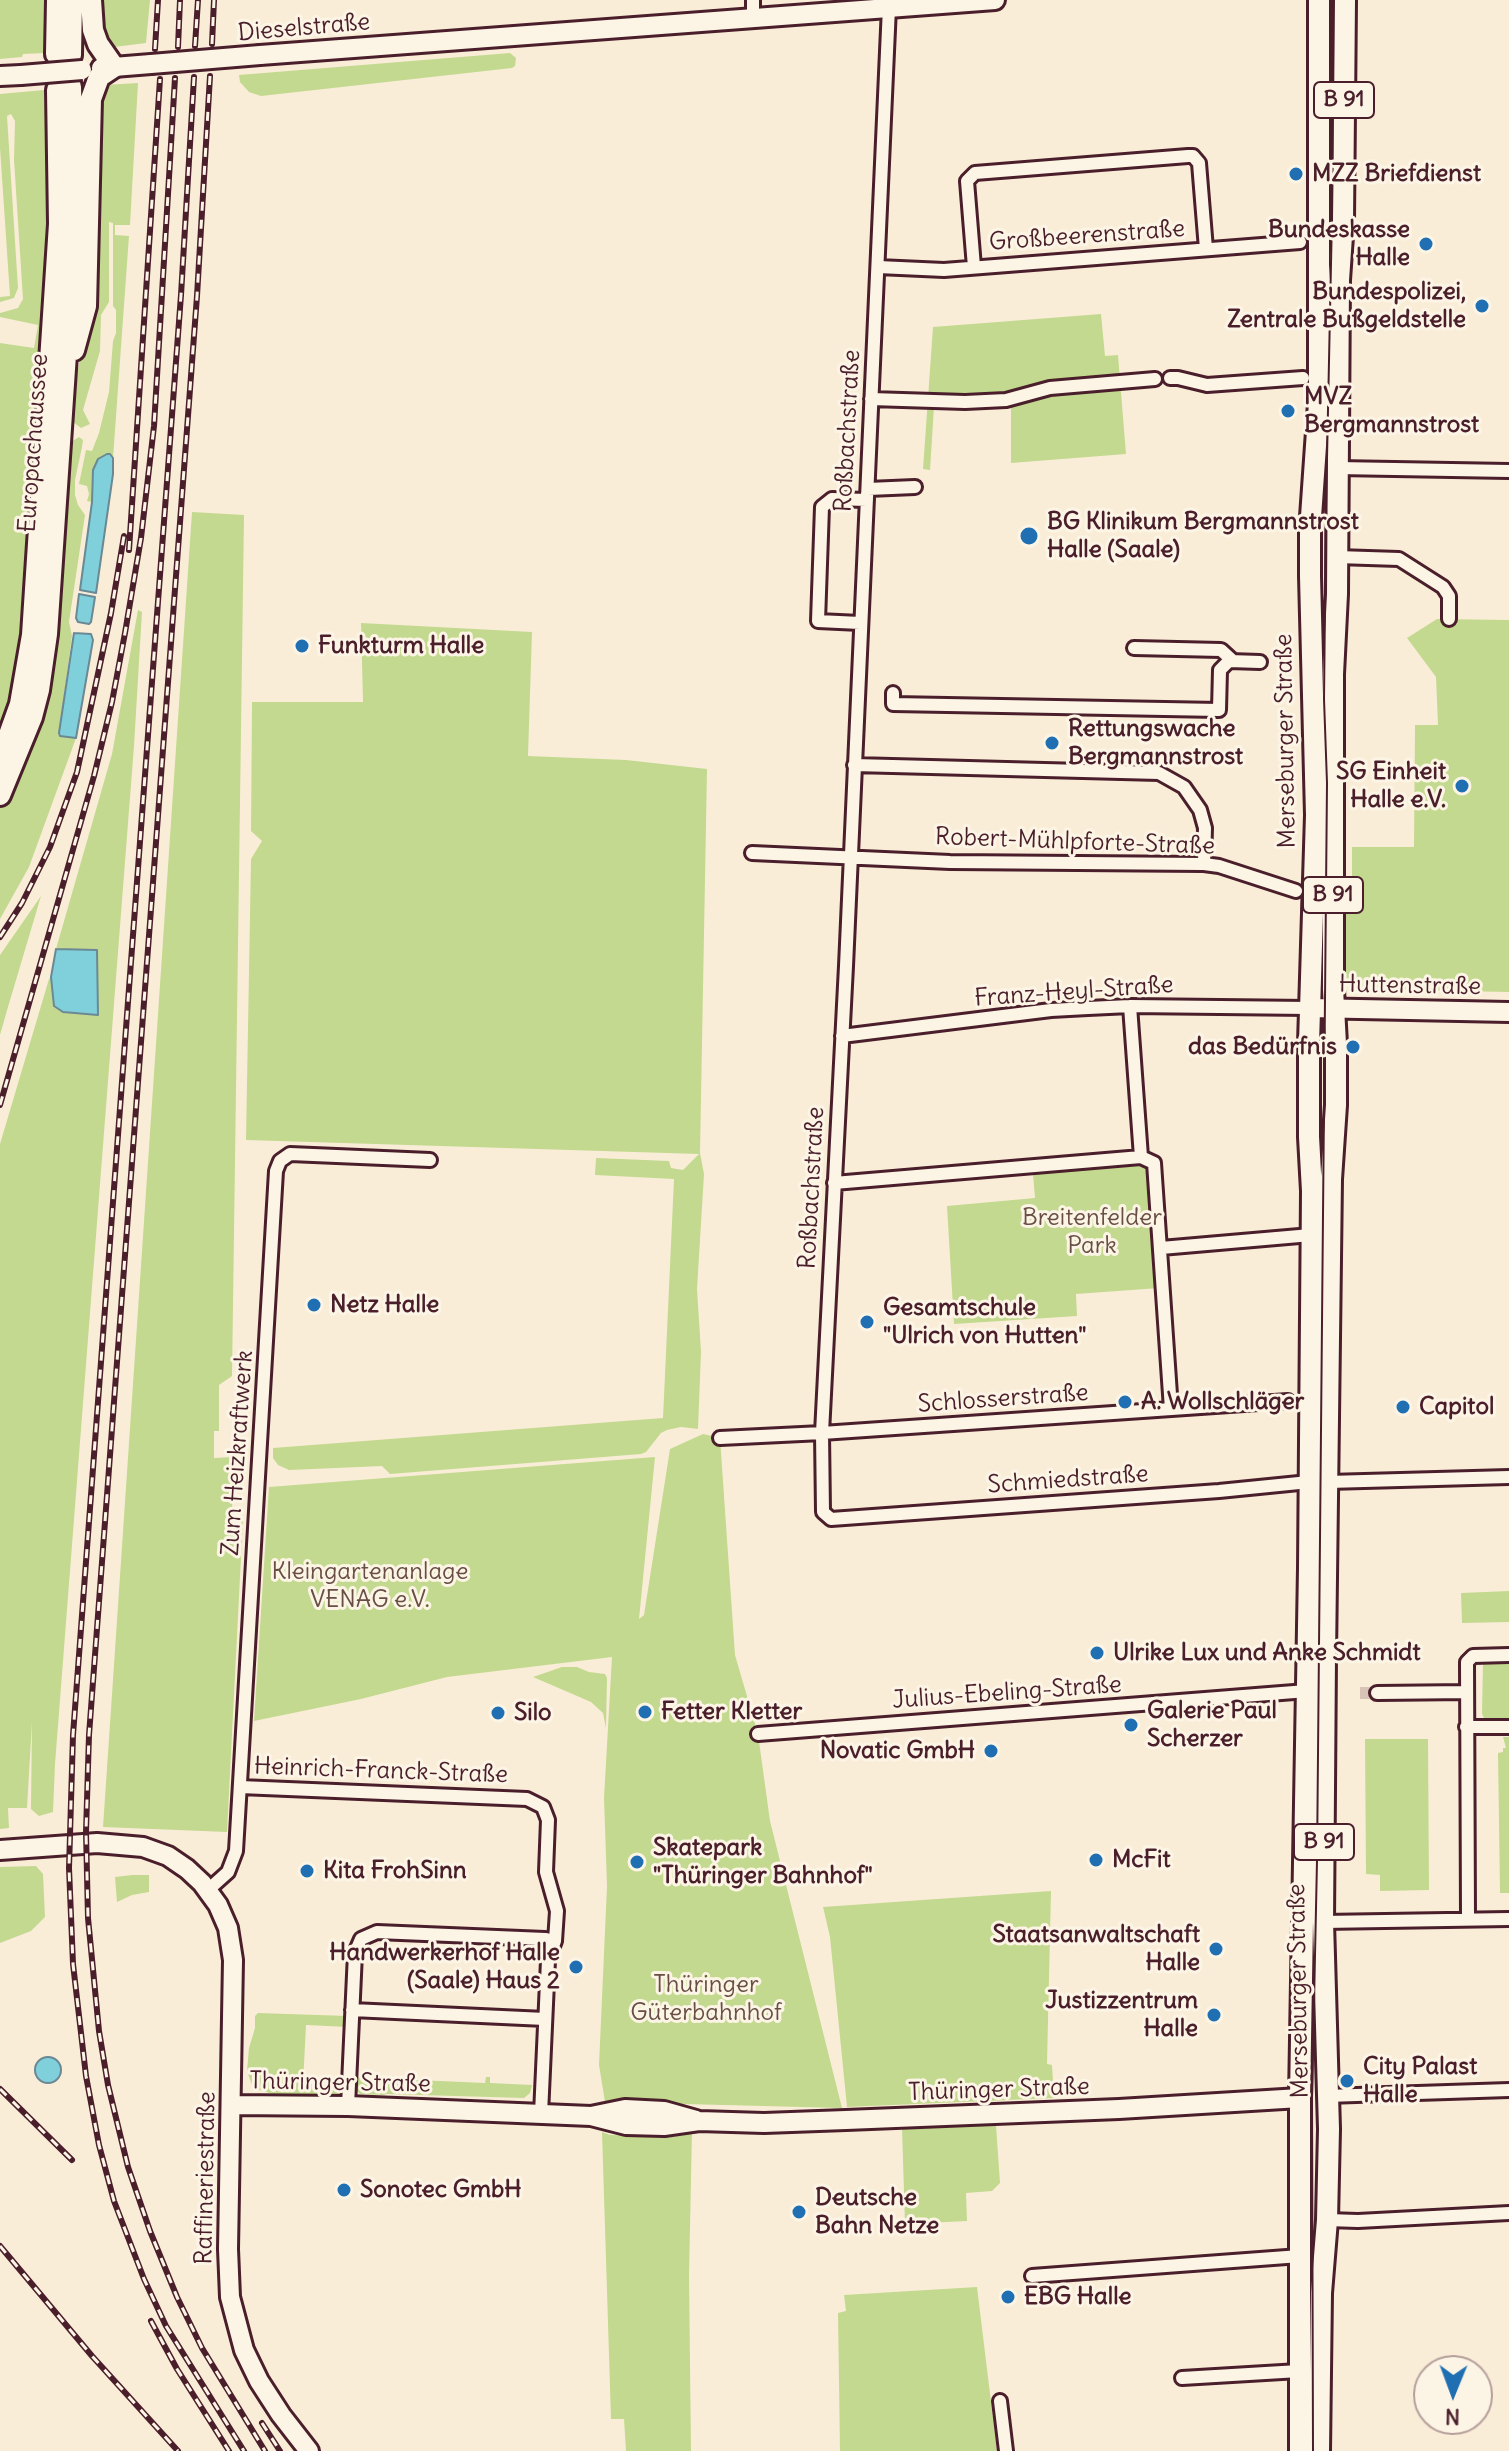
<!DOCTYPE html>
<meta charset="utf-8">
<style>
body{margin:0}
#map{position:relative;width:1509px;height:2451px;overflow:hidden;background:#faedd8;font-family:Delius,sans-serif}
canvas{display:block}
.north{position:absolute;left:1413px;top:2355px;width:80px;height:80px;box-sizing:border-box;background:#fcf5e5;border:2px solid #b59f9b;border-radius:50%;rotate:181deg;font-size:22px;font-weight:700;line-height:32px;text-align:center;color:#4a1f2b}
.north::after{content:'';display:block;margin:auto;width:28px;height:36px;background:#1f6fb2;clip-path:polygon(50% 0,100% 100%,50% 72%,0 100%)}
</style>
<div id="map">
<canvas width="1509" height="2451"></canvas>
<div class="north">N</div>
</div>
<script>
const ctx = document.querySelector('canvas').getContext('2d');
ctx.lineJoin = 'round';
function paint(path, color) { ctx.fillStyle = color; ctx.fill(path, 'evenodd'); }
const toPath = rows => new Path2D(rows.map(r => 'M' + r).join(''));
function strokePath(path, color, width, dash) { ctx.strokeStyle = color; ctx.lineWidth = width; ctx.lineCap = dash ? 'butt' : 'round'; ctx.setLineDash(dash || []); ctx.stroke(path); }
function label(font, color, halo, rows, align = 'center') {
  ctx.font = font + ' Delius,sans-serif'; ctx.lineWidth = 6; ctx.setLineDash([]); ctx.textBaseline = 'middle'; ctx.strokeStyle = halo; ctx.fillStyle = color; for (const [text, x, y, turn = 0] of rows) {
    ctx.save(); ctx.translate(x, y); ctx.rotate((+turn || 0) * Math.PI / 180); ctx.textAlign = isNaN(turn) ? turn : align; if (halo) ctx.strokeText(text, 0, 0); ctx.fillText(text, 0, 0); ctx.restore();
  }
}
paint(toPath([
 [0,0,46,0,45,53,23,54,22,57,0,59],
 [95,0,150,0,146,43,106,48],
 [510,53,516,58,515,66,512,68,261,96,249,92,240,82,239,75],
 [138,83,130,225,115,225,115,235,129,236,113,458,110,454,107,454,98,459,93,470,92,502,87,501,89,494,87,486,79,484,86,450,92,451,99,433,109,392,113,341,116,333,116,310,113,306,113,223,109,222,109,302,101,315,100,351,83,410,90,424,81,428,73,422,72,417,77,375,89,309,97,95,105,85],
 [44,90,49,192,48,237,21,658,0,741,0,343,34,348,38,325,0,317,0,313,18,308,23,299,14,160,15,121,11,114,7,116,18,288,14,298,0,302,0,297,10,296,0,148,0,94],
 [1101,314,1105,356,1118,355,1126,454,1011,463,1011,405,974,409,934,407,930,470,923,469,933,327],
 [79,437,83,440,82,447,75,480,75,495,78,505,85,515,69,622,72,636,59,733,61,736,76,738,29,867,0,919,0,806,9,788,58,577,63,553,71,442],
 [192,512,244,515,232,1376,219,1385,219,1431,214,1431,214,1458,233,1457,232,1518,243,1518,227,1832,103,1827],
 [138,610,142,612,134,746,55,1764,53,1812,39,1816,31,1809,32,1722,27,1808,8,1808,9,1828,0,1829,0,1144,49,979,51,977,54,1007,63,1012,98,1014,97,950,56,949,112,754],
 [1437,619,1509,620,1509,992,1353,989,1350,987,1350,979,1338,979,1337,890,1352,893,1352,847,1414,847,1415,725,1438,725,1436,677,1407,638],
 [361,623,532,632,528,756,626,760,707,769,700,1153,704,1174,697,1289,701,1352,698,1429,681,1427,667,1430,661,1433,646,1452,641,1454,390,1474,382,1466,289,1470,278,1465,273,1458,273,1448,663,1418,674,1179,595,1175,596,1158,669,1161,671,1168,683,1170,699,1154,246,1140,251,859,262,841,251,831,252,702,363,702],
 [41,896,8,1007,0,1035,0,955],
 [1151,1165,1159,1288,1076,1294,1077,1316,954,1324,947,1206,1035,1198,1033,1174],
 [703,1434,720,1438,735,1655,758,1734,770,1821,842,2108,605,2102,599,2065,607,1886,604,1798,612,1657,447,1677,361,1699,254,1721,269,1487,655,1457,639,1619,644,1615,670,1449],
 [1509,1591,1509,1622,1462,1623,1461,1593],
 [1509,1657,1509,1723,1486,1722,1482,1714,1483,1663,1485,1660],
 [562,1667,577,1667,589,1672,605,1674,607,1678,606,1728,603,1713,591,1702,533,1677],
 [1503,1737,1509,1737,1509,1893,1500,1893,1498,1753,1503,1752,1503,1748,1506,1748],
 [1365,1739,1428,1739,1429,1890,1380,1891,1380,1875,1366,1874],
 [36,1866,43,1874,45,1917,31,1931,0,1943,0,1867],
 [132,1875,149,1875,149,1892,132,1895,117,1902,115,1877],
 [1051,1891,1047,2064,1052,2065,1054,2098,847,2107,830,1937,823,1907],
 [258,2013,348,2016,348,2027,306,2025,303,2084,344,2086,344,2096,273,2094,253,2088,247,2071,249,2048,255,2028,255,2016],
 [414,2074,417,2074,417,2080,485,2083,486,2077,490,2077,490,2083,532,2085,530,2093,524,2098,387,2094,384,2095,360,2094,356,2090,356,2077,413,2080],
 [996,2125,1000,2183,992,2191,966,2193,967,2221,905,2224,902,2128],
 [692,2131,689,2275,691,2451,626,2451,624,2419,611,2419,602,2132,610,2135,673,2137],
 [977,2287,997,2451,840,2451,838,2313,846,2311,844,2295]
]), '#c3d98f');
const water = toPath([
 [107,454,110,454,113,458,113,474,96,593,80,590,92,502,93,470,98,459,107,454],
 [79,594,95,597,91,622,89,624,78,622,76,618,79,594],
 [74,633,91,634,93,640,76,738,60,736,59,733,74,633],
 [56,949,97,950,98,1015,63,1012,54,1006,51,977,56,949],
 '35 2070a13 13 0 1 1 26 0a13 13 0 1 1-26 0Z'
]);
paint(water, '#80d0dc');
strokePath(water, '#6a8995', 2);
strokePath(toPath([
 [1360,1693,1377,1693]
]), '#d7c4b5', 12, [12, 6]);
const street = toPath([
 [753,0,753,17],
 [889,7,846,966,822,1433,823,1512,831,1519,1219,1491,1309,1482],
 [878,267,944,270,1300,242],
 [974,267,967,181,975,173,1188,156,1193,156,1199,163,1206,249],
 [1170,378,1178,378,1207,385,1303,378],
 [871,399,965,402,1006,400,1050,388,1155,379],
 [1337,468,1509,471],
 [868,489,915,487],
 [1337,557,1399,559,1443,587,1449,596,1449,619],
 [860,623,818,621,822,507,832,499,867,500],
 [1134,648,1221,650,1233,661],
 [893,693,893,704,1219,710,1220,670,1229,661,1260,662],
 [854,765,1159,773,1184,787,1200,810,1205,828,1204,864],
 [752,853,950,862,1204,864,1219,866,1296,891],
 [1130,1006,1141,1157,1154,1163,1171,1409],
 [842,1036,1051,1010,1088,1008,1130,1006,1309,1008],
 [834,1183,1141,1157],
 [1161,1248,1311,1235],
 [720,1438,822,1433,1288,1401],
 [1328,1482,1509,1477],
 [1377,1693,1467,1692],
 [1466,1727,1509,1727],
 [758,1734,1307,1691],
 [240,1787,527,1799,543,1807,548,1820,546,1872,557,1911,555,1941,548,1960,541,2114],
 [208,1890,228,1872,236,1851,276,1171,280,1161,290,1154,430,1160],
 [1468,1919,1467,1662,1473,1656,1509,1655],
 [1323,1922,1509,1919],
 [352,2010,545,2019],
 [1326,2096,1509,2090],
 [348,2106,355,1953,361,1939,377,1932,545,1939,555,1941],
 [1327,2220,1358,2221,1509,2213],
 [1032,2276,1300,2256],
 [1182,2378,1299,2371],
 [1000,2401,1006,2451]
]);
const secondary = toPath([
 [260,55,995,0],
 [101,68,151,64],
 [0,76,21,75],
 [1309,1008,1509,1012],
 [0,1850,97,1843,143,1847,168,1856,187,1869,202,1883,218,1905,228,1928,233,1960,228,2249,230,2297,244,2350,259,2381,281,2415,309,2451],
 [232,2105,348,2106,591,2116,625,2109,664,2111,696,2120],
 [591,2116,626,2125,664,2126,699,2121,764,2123,846,2120,1119,2109,1300,2098]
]);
const primary = toPath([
 [56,54,57,0],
 [71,55,72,0],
 [74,350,86,306,91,99,99,77,114,67,98,44,93,30,91,0],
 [0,760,20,704,32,635,59,224,57,90],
 [0,795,32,717,39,690,47,634,72,266,74,209,71,87],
 [1300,2451,1300,2098,1309,1568,1312,1191,1309,1137,1309,1043,1316,815,1310,576,1310,531,1319,403,1319,0],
 [1319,2451,1321,2293,1327,2220,1329,2129,1323,1922,1325,1657,1331,1179,1336,1105,1336,1044,1333,989,1333,674,1337,594,1339,280,1343,221,1345,0]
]);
strokePath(street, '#4a1f2b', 18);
strokePath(secondary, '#4a1f2b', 24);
strokePath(primary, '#4a1f2b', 26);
strokePath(street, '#fcf5e5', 12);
strokePath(secondary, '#fcf5e5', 18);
strokePath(primary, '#fcf5e5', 20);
strokePath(toPath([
 [1313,2451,1312,2097,1317,1861,1327,783,1324,699,1326,507,1332,215,1333,0]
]), '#4a1f2b', 2);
const rail = toPath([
 [212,44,214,0],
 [195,46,198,0],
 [178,47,180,0],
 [155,49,158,0],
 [210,76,197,296,89,1735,86,1832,88,1918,99,2031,108,2085,128,2167,150,2231,177,2297,202,2348,265,2451],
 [194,77,181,295,73,1735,69,1868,73,1964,86,2076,99,2145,114,2201,144,2279,166,2326,244,2451],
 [129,550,160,79],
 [0,937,22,903,50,847,77,772,111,613,124,536],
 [0,1105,94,776,112,702,125,633,141,538,154,426,175,78],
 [0,2089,72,2160],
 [0,2246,92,2356,178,2451],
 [151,2321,177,2369,229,2451],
 [262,2423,280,2451]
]);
strokePath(rail, '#4a1f2b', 6);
strokePath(rail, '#fcf5e5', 3, [9]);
const secondaryBridge = toPath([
 [151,64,260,55],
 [21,75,82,70]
]);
strokePath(secondaryBridge, '#4a1f2b', 24, []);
strokePath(secondaryBridge, '#fcf5e5', 18);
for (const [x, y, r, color] of [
 [1296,174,8,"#1f6fb2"],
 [1426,244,8,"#1f6fb2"],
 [1482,306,8,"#1f6fb2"],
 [1288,411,8,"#1f6fb2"],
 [1029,536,10,"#1f6fb2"],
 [302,646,8,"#1f6fb2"],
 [1052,743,8,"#1f6fb2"],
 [1462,786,8,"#1f6fb2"],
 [1353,1047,8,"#1f6fb2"],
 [314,1305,8,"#1f6fb2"],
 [867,1322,8,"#1f6fb2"],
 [1125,1402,8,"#1f6fb2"],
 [1403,1407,8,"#1f6fb2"],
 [1097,1653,8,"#1f6fb2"],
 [645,1712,8,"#1f6fb2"],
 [498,1713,8,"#1f6fb2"],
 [1131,1725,8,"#1f6fb2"],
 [991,1751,8,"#1f6fb2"],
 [1096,1860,8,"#1f6fb2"],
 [637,1862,8,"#1f6fb2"],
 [307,1871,8,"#1f6fb2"],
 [1216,1949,8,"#1f6fb2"],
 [576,1967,8,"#1f6fb2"],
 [1214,2015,8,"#1f6fb2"],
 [1347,2081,8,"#1f6fb2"],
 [344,2190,8,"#1f6fb2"],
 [799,2212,8,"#1f6fb2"],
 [1008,2297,8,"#1f6fb2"]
]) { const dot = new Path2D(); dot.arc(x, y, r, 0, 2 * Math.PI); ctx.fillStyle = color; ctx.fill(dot); strokePath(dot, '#fcf5e5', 3); }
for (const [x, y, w] of [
 [1344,100,60],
 [1333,895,60],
 [1324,1842,60]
]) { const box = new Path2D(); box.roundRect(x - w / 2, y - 18, w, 36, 6); ctx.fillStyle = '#fcf5e5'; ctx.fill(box); strokePath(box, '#4a1f2b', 2); }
label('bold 22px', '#4a1f2b', null, [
 ["B 91",1344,100],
 ["B 91",1333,895],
 ["B 91",1324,1842]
]);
label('24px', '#4a1f2b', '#fcf5e5', [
 ["Dieselstraße",304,28,-5],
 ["Großbeerenstraße",1087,236,-4],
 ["Roßbachstraße",848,431,-87],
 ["Europachaussee",34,443,-86],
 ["Merseburger Straße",1286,741,-91],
 ["Robert-Mühlpforte-Straße",1075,842,2],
 ["Huttenstraße",1410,986,1],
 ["Franz-Heyl-Straße",1074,992,-4],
 ["Roßbachstraße",812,1188,-87],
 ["Schlosserstraße",1003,1399,-4],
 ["Zum Heizkraftwerk",238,1453,-86],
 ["Schmiedstraße",1068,1480,-4],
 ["Julius-Ebeling-Straße",1007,1693,-4],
 ["Heinrich-Franck-Straße",381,1771,2],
 ["Merseburger Straße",1299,1991,-91],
 ["Thüringer Straße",340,2083,1],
 ["Thüringer Straße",999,2090,-2],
 ["Raffineriestraße",206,2178,-89]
]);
label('bold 24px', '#4a1f2b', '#fcf5e5', [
 ["MZZ Briefdienst",1312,174],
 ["Bundeskasse",1410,230,"right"],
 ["Halle",1410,258,"right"],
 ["Bundespolizei,",1466,292,"right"],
 ["Zentrale Bußgeldstelle",1466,320,"right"],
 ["MVZ",1304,397],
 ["Bergmannstrost",1304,425],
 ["BG Klinikum Bergmannstrost",1047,522],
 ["Halle (Saale)",1047,550],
 ["Funkturm Halle",318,646],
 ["Rettungswache",1068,729],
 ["Bergmannstrost",1068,757],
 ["SG Einheit",1446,772,"right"],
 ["Halle e.V.",1446,800,"right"],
 ["das Bedürfnis",1337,1047,"right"],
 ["Netz Halle",330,1305],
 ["Gesamtschule",883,1308],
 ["\"Ulrich von Hutten\"",883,1336],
 ["A. Wollschläger",1141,1402],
 ["Capitol",1419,1407],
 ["Ulrike Lux und Anke Schmidt",1113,1653],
 ["Galerie Paul",1147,1711],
 ["Scherzer",1147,1739],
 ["Fetter Kletter",661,1712],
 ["Silo",514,1713],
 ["Novatic GmbH",975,1751,"right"],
 ["Skatepark",653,1848],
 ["\"Thüringer Bahnhof\"",653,1876],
 ["McFit",1112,1860],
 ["Kita FrohSinn",323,1871],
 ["Staatsanwaltschaft",1200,1935,"right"],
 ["Halle",1200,1963,"right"],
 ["Handwerkerhof Halle",560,1953,"right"],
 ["(Saale) Haus 2",560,1981,"right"],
 ["Justizzentrum",1198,2001,"right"],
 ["Halle",1198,2029,"right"],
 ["City Palast",1363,2067],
 ["Halle",1363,2095],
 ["Sonotec GmbH",360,2190],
 ["Deutsche",815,2198],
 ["Bahn Netze",815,2226],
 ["EBG Halle",1024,2297]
], 'left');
label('24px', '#684e44', '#fcf5e5', [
 ["Breitenfelder",1092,1218],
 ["Park",1092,1246],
 ["Kleingartenanlage",370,1572],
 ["VENAG e.V.",370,1600],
 ["Thüringer",706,1985],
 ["Güterbahnhof",706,2013]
]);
</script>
